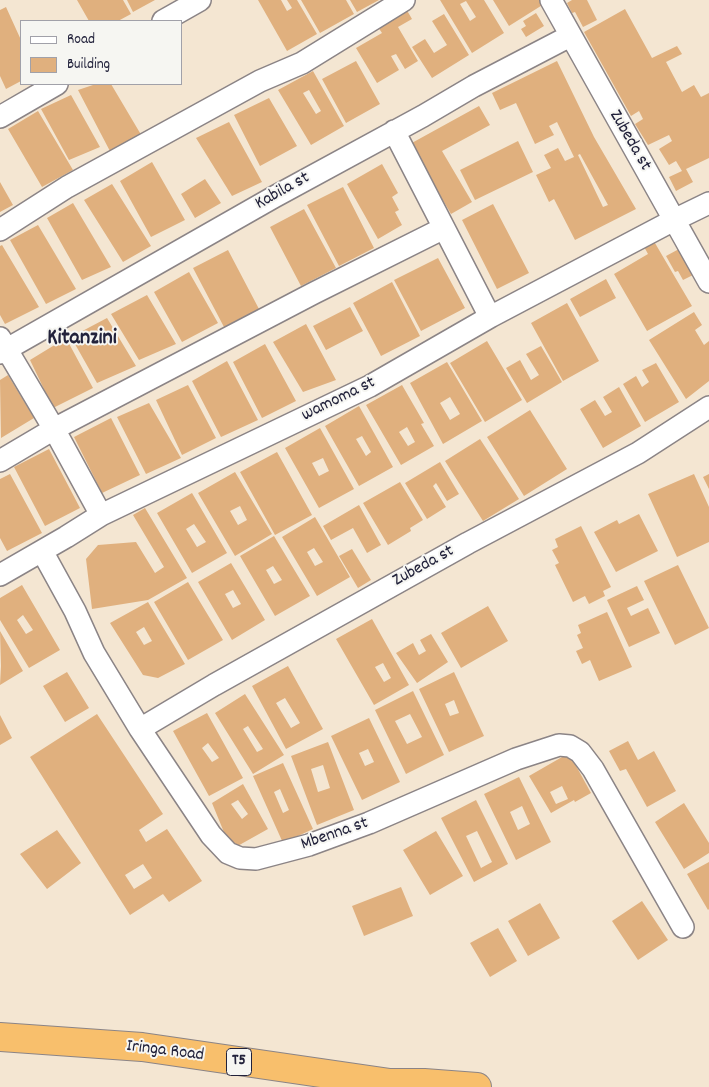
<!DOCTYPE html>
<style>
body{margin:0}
#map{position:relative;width:709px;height:1087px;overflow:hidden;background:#f4e6d2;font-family:Dekko,sans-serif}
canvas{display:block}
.legend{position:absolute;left:20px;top:20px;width:162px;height:65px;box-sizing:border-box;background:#f6f6f2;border:1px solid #a1a1a9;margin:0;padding:6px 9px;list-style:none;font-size:15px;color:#22223b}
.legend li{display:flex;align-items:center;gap:10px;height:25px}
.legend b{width:25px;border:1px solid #a1a1a9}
</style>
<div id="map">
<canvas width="709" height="1087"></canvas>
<ul class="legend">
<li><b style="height:6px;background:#fff"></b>Road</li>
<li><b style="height:14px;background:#e0b07e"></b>Building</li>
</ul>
</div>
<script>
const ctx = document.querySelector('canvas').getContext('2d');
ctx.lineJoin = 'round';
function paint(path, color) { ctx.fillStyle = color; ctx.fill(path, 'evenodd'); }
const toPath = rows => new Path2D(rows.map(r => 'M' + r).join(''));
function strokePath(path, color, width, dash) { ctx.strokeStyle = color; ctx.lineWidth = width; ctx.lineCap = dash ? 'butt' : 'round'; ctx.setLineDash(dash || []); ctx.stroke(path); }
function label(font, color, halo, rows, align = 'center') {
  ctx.font = font + ' Dekko,sans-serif'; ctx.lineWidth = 4; ctx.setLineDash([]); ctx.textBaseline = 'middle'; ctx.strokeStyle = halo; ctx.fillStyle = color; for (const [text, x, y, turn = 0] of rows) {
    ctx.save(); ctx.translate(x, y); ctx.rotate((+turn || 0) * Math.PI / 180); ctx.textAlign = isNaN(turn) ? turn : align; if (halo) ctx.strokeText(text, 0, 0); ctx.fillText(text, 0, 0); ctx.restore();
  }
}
paint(toPath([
 [77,0,123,0,131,14,118,21,89,21],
 [127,0,155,0,133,12],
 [258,0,281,0,287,11,292,8,287,0,297,0,317,34,287,51],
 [301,0,346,0,354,14,320,33],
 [350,0,379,0,357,12],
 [440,0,484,0,504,33,472,53],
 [466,1,476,17,470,21,460,4],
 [493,0,542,0,544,4,509,26],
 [572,0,587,0,597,20,583,27,575,12,572,13,567,3],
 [6,7,21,40,21,81,6,89,0,76,0,10],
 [405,7,412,19,398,27,418,61,405,69,396,54,391,56,399,70,377,83,356,48,382,33,376,24],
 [625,9,652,58,677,46,682,54,666,62,682,92,694,85,701,97,709,93,709,158,686,169,693,182,676,191,669,177,682,171,676,161,669,165,659,149,672,141,669,135,648,145,635,124,643,119,639,111,631,116,584,32],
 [536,13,544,26,526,37,521,29,526,26,523,21],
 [444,14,469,55,432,78,412,47,425,39,434,53,447,45,432,21],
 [356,61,380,104,346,123,322,79],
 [557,61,594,137,636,209,575,240,554,199,549,202,536,175,551,168,544,155,558,148,565,161,574,157,557,122,549,126,554,135,535,144,516,103,500,110,492,93],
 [580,154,608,205,603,207,578,155],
 [313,71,344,126,311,145,278,90],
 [309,90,321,111,316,114,303,93],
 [96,84,111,84,143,138,112,155,78,90],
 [71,95,100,147,69,160,41,109],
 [269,98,297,146,260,166,234,115],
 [479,106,490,125,442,151,472,202,451,214,410,144],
 [38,111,73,170,42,187,8,129],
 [229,122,262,182,232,196,196,138],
 [518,141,533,172,475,200,460,170],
 [152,162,185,220,151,237,120,181],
 [382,164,398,193,392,197,399,210,395,212,402,225,378,239,347,184],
 [205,179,221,203,195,218,181,194],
 [0,182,13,205,0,212],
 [112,184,151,246,123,262,84,200],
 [343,187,374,248,339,266,307,205],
 [73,203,111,267,82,280,47,218],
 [493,204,529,273,497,289,462,220],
 [304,209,336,268,301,286,270,227],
 [38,225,76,289,46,304,10,240],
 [652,238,692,306,647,331,614,274,648,254,642,243],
 [2,245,39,307,5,324,0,315,0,246],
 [679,249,693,275,683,280,678,271,675,272,666,256],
 [228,250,259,309,224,327,193,268],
 [438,258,465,308,421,331,394,280],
 [189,272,218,323,182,342,154,292],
 [606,279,616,298,580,317,570,299],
 [392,282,420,336,381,356,353,303],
 [147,295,176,344,139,360,111,314],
 [567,303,599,361,563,381,531,323],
 [350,307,363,331,326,350,313,326],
 [694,312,702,325,695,330,704,345,709,341,709,381,686,399,649,340],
 [107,318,136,366,97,383,71,337],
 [306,324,336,380,303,392,273,342],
 [66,338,93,388,53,408,30,360],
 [487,341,522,400,485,422,450,363],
 [265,344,296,401,262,418,233,362],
 [541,346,562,382,527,403,506,368,520,360,531,380,539,375,526,354],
 [227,361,258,420,221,437,192,381],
 [447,362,482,421,443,444,410,383],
 [450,397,460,414,450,420,440,403],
 [656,363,679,402,645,422,623,384,636,376,642,387,649,382,642,370],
 [8,375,34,418,1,438,0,380],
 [188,385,216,438,182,455,156,400],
 [402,385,424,423,421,424,434,446,401,465,366,405],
 [407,427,415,442,408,446,399,432],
 [619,387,641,426,603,448,580,409,595,400,605,416,612,412,603,397],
 [149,403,181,458,146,474,117,417],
 [359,406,393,467,359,486,325,426],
 [362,436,371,452,366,456,356,439],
 [530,410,567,469,524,496,487,437],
 [111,418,140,475,102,493,74,437],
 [320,428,354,489,319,508,285,448],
 [323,458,329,471,319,476,312,463],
 [480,439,519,499,483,521,445,461],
 [49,449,80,508,45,526,14,467],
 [277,452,312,515,275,535,240,472],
 [440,462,459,494,447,501,436,483,433,486,446,507,427,519,405,483],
 [235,472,272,534,235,556,198,493],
 [240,506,247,520,238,525,230,511],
 [10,474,42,533,7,551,0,538,0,479],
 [694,474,709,507,709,542,677,557,648,494],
 [709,474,709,489,703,477],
 [400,482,423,520,410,528,411,531,388,545,363,503],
 [192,493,227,553,192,573,157,513],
 [194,524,206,542,197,547,186,529],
 [359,505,381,545,367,553,353,528,331,540,323,526],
 [145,508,187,578,148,600,92,609,86,559,98,545,136,542,155,573,164,567,133,515],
 [639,514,658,551,616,572,594,532,617,520,619,524],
 [315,517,350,577,317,596,282,537],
 [314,548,323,562,315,566,307,552],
 [581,526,611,587,603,591,605,596,589,604,585,596,573,602,555,565,559,563,552,550,558,547,555,539],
 [274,536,310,596,275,616,240,556],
 [273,566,282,580,274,584,266,570],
 [352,549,371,580,358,588,339,556],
 [231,563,265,620,232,640,198,582],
 [233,590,241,604,233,608,225,594],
 [678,565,709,628,675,645,644,581],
 [188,582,223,640,188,660,154,602],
 [22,585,60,650,29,668,0,620,0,598],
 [23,615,33,630,26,634,17,620],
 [637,586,644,600,627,608,631,616,648,608,660,633,629,647,607,600],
 [148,602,185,664,158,678,143,675,110,623],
 [144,627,152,641,144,645,136,632],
 [488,606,508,641,461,668,441,633],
 [607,612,632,667,599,681,590,660,582,664,576,651,583,648,577,635,581,633,578,625],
 [372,619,409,685,374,705,336,639],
 [383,663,391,678,384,682,375,667],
 [0,631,23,671,0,685,1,666],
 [431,634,448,662,417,683,396,653,413,643,419,655,426,651,420,640],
 [288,666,323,729,286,749,252,686],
 [285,698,300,723,291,728,276,703],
 [67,672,89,708,65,722,43,686],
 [454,672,484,736,449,752,419,689],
 [454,700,459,713,450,716,445,704],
 [413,691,444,755,406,774,375,710],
 [410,714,422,737,407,744,395,721],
 [245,694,284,755,253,774,215,713],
 [248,726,263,749,257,752,243,729],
 [207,713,243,778,209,796,173,731],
 [208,743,219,758,212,762,202,748],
 [97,714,163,814,139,830,146,842,167,829,202,881,169,902,163,894,130,915,30,757],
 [143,864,152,878,134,889,125,875],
 [0,715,12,738,0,745],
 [369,718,400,782,362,800,331,736],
 [368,749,374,762,365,766,359,753],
 [628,741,638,760,654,751,676,791,647,807,626,769,620,771,609,751],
 [328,742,354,810,317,825,291,756],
 [323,765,330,788,318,792,311,769],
 [569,753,591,793,575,802,574,800,551,813,529,776],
 [562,786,568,799,556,804,550,792],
 [283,763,313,829,283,843,253,776],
 [280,789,289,810,283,813,274,792],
 [519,777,551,842,516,860,484,794],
 [522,806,530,824,518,830,510,812],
 [243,784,268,829,234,848,228,842,212,803],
 [238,800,248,814,242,819,231,804],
 [476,800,508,864,474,882,441,818],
 [477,831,492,862,481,868,466,836],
 [684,803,709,843,709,853,684,869,655,822],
 [57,830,81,863,47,889,20,854],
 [436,831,463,876,430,895,403,850],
 [709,862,709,909,708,910,687,874],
 [401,887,413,916,364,936,352,906],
 [642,901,668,940,638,960,612,921],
 [540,903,560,938,528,956,508,921],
 [498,928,517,961,490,977,470,943]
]), '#e0b07e');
const minor = toPath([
 [551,0,709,282],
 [163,21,200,0],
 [0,117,57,84],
 [394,131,490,317],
 [0,230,67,187,260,81,302,63,404,0],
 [0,338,54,429,101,515],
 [0,353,274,197,423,116,474,86,570,36],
 [0,461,54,429,314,293,444,228],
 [42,551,75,611,94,653,140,729,211,835,228,853,240,858,256,859,309,845,369,823,516,759,559,745,570,746,580,752,593,769,683,927],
 [0,575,66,537,101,515,370,386,490,317,674,220,709,203],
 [140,729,214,685,468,543,638,453,709,407]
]);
const trunk = toPath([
 [0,1037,142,1047,390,1083,424,1083,477,1087]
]);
strokePath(minor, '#8b8486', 24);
strokePath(trunk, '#8b8486', 30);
strokePath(minor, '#fff', 21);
strokePath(trunk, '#f8bf6c', 28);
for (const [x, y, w] of [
 [239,1062,25]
]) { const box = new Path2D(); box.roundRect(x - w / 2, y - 13.5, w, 27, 4); ctx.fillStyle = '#f6f6f2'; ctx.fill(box); strokePath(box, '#22223b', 1); }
label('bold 16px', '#22223b', null, [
 ["T5",239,1062]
]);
label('18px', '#22223b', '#f6f6f2', [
 ["Zubeda st",629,141,60],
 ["Kabila st",283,192,-29],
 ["wamoma st",339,400,-26],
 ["Zubeda st",424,567,-29],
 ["Mbenna st",335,835,-19],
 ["Iringa Road",165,1052,7]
]);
label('bold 22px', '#22223b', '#f6f6f2', [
 ["Kitanzini",82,340]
]);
</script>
